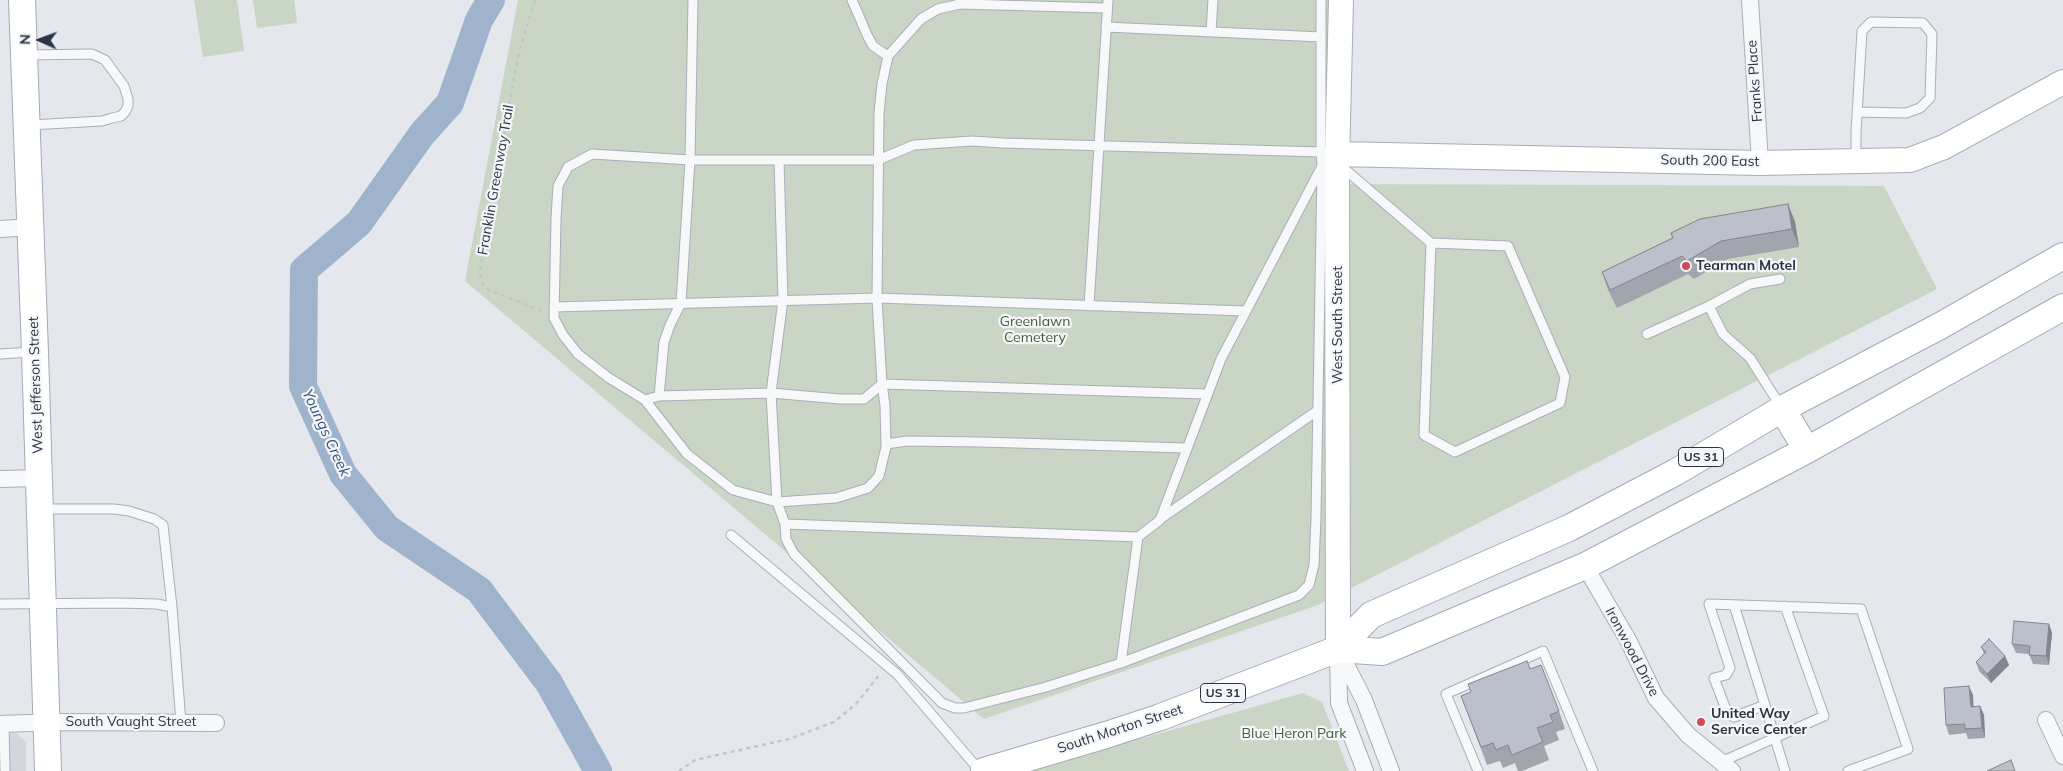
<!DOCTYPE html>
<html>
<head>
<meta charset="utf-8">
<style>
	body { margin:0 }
	#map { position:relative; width:2063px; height:771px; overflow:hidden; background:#e4e7ec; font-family:Mulish,sans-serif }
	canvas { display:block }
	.north { position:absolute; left:15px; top:15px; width:50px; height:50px; -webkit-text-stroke:4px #f4f6f9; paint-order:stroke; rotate:272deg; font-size:14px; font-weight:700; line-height:20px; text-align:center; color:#2b3445 }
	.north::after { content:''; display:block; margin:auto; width:18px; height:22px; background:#2b3445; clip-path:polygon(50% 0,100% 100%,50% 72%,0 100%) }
</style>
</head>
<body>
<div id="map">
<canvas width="2063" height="771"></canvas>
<div class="north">N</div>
</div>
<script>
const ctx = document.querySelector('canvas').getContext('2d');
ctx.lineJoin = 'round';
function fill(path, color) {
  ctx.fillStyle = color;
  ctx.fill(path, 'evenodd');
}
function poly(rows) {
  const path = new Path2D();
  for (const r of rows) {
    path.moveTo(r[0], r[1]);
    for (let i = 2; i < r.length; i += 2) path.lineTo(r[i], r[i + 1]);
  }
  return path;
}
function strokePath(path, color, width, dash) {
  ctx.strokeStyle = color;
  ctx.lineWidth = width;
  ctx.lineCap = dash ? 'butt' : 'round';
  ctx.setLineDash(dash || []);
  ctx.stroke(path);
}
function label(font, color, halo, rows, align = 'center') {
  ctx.font = font + ' Mulish,sans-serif';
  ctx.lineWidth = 4.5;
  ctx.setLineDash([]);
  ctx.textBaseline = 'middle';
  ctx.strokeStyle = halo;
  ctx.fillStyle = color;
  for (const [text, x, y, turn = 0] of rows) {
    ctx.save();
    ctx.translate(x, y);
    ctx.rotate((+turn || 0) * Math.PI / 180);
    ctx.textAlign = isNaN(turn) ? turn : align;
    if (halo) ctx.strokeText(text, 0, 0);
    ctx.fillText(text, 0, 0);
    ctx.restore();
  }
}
const built = poly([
	[16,733,26,742,26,771,0,771,0,734]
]);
const green = poly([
	[194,0,237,0,244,51,203,57],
	[253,0,294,0,297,23,257,28],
	[518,0,1330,0,1330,184,1884,186,1937,289,1318,605,984,719,465,281],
	[1303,693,1322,702,1349,771,1026,771]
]);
const river = poly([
	[491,0,479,20,450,103,422,134,359,223,304,270,303,386,343,474,387,528,479,590,549,683,598,771]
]);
const path = poly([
	[535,0,519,52,485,233,480,273,482,283,489,290,542,311],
	[679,771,695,760,789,739,834,722,856,704,880,674]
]);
const lane = poly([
	[852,0,868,37,873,46,888,56],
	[1321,0,1321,152,1322,166,1221,359,1160,520,1138,537,1121,663,1046,687,964,708,955,708,942,703,794,554,786,539,785,524,777,502,733,490,687,454,645,400,609,378,578,354,563,335,554,318,556,219,558,186,568,167,592,154,690,160,878,160,914,145,972,141,1003,143,1321,152,1337,154],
	[960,4,1107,8],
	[1106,27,1321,37],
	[1211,32,1213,0],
	[26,55,92,54,105,60,124,86,128,99,128,106,125,112,121,116,112,118,102,121,30,125],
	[779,160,783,300,771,393,777,502,836,498,868,488,879,476,886,447,885,405,882,384,877,298,879,113,882,84,888,56,921,19,938,9,960,4,960,0],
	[1856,161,1856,132,1862,31,1871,22,1923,23,1932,34,1930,98,1920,108,1906,113,1857,112],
	[1341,166,1431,243,1424,435,1455,452,1560,403,1565,377,1508,246,1431,243],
	[1089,306,1108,0],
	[1709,306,1750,284,1780,279],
	[554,307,877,298,1245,311],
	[1647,334,1709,306,1723,334,1750,358,1781,407],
	[0,354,32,352],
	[659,396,664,342,670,325,681,303,690,160,693,0],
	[645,400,659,396,771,393,840,399,864,399,882,384,1206,394],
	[886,444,907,441,981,442,1186,448],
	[42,509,114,509,129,511,154,519,163,525,172,607],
	[1160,519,1317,411],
	[785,524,1138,537],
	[731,535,897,674,980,771],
	[0,604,118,603,157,604,172,607,181,723],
	[1734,605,1765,705],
	[1121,663,1299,595,1309,585,1314,565,1316,517,1322,169],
	[4,724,5,771],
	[1721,762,1824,716,1785,606],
	[1478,771,1446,694,1543,651,1593,771],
	[1785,771,1765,705,1734,717,1727,712,1714,678,1726,675,1730,668,1709,604,1861,609,1908,749,1848,771]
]);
const street = poly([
	[1750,0,1760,163],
	[0,229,31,227],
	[0,479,39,478],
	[1585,566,1628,640,1656,698,1688,735,1732,771],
	[1338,649,1364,700,1391,771],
	[1338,654,1339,703,1365,771],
	[2046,720,2063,756],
	[0,724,62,722,216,723]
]);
const secondary = poly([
	[1337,154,1760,163,1910,160,1944,147,2063,82],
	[1338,649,1337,163,1341,0]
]);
const primary = poly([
	[22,0,35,352,48,771],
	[1782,409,1807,450],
	[1338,649,1371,615,1569,528,1676,472,1782,409,1940,326,2063,256],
	[984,771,1106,735,1158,718,1338,649,1382,652,1585,566,1807,450,2063,307]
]);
const wall = poly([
	[1788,204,1795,222,1799,247,1728,259,1694,279,1688,274,1617,308,1608,290,1602,272,1672,238,1671,233],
	[2049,624,2052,633,2049,665,2033,664,2029,654,2016,653,2012,644],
	[1981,647,2005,656,2009,665,1991,683,1979,671,1976,662,1984,654],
	[1530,669,1559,711,1565,729,1556,732,1559,740,1544,746,1549,760,1522,771,1518,771,1515,763,1503,768,1500,761,1487,765,1461,696],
	[1973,695,1973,707,1980,706,1984,715,1985,738,1968,739,1966,733,1949,735,1946,725]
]);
const shadedWall = poly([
	[1788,204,1795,222,1799,247,1792,229],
	[2049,624,2052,633,2049,665,2046,656],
	[2005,656,2009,665,1991,683,1987,674],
	[1969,686,1973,695,1974,716,1971,707],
	[1980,706,1984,715,1985,738,1982,728]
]);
const building = poly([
	[1788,204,1792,229,1721,241,1687,261,1682,256,1610,290,1602,272,1673,238,1671,233,1700,219,1788,204],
	[2014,621,2049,624,2046,656,2029,655,2030,646,2012,644,2014,621],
	[1989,639,2005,656,1987,674,1976,662,1986,652,1981,647,1989,639],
	[1527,661,1530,669,1541,665,1559,711,1550,715,1553,722,1537,728,1543,742,1512,755,1508,745,1496,750,1493,743,1481,747,1461,696,1471,692,1468,684,1527,661],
	[1969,686,1971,707,1980,706,1982,728,1965,729,1965,724,1946,725,1944,688,1969,686],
	[2011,760,2015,771,1987,771,2011,760]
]);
const markers = [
	[1686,266,5,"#d1495b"],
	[1701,722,5,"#d1495b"]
];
const shields = [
	[1701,457,45],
	[1223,693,45]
];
const shieldNames = [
	["US 31",1701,457],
	["US 31",1223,693]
];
const streetNames = [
	["Franks Place",1755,81,-94],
	["South 200 East",1710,161,1],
	["Franklin Greenway Trail",496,180,-80],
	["West South Street",1338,325,-90],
	["West Jefferson Street",36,385,-92],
	["Ironwood Drive",1632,652,62],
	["South Vaught Street",131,722],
	["South Morton Street",1120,729,-18]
];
const poiNames = [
	["Tearman Motel",1696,266],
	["United Way",1711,714],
	["Service Center",1711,730]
];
const parkNames = [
	["Greenlawn",1035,322],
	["Cemetery",1035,338],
	["Blue Heron Park",1294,734]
];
const waterNames = [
	["Youngs Creek",326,433,65]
];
fill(built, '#d2d6de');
fill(green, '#c9d6c5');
strokePath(river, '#9fb4cc', 28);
strokePath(lane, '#a9aeb7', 11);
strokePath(street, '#a9aeb7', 18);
strokePath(secondary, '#a9aeb7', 26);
strokePath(primary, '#a3abb8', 28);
strokePath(path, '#c2c5cb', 2.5, [4, 4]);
strokePath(lane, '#f7f8fa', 9);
strokePath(street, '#f7f8fa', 16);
strokePath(secondary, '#fff', 24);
strokePath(primary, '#fff', 26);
fill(wall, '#a1a5ae');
fill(shadedWall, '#83868d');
fill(building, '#bbc0ca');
strokePath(building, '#83868d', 1);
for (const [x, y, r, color] of markers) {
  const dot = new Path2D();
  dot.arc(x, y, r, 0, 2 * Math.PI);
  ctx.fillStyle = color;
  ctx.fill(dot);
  strokePath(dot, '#f4f6f9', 2);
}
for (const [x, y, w] of shields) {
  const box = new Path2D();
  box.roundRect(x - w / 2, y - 9.5, w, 19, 4);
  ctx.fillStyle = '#f4f6f9';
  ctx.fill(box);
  strokePath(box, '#2b3445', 1);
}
label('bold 12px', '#2b3445', null, shieldNames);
label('14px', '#2b3445', '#f4f6f9', streetNames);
label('bold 14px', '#2b3445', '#f4f6f9', poiNames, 'left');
label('14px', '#3f6138', '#f4f6f9', parkNames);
label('italic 15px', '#34527a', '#f4f6f9', waterNames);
</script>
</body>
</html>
